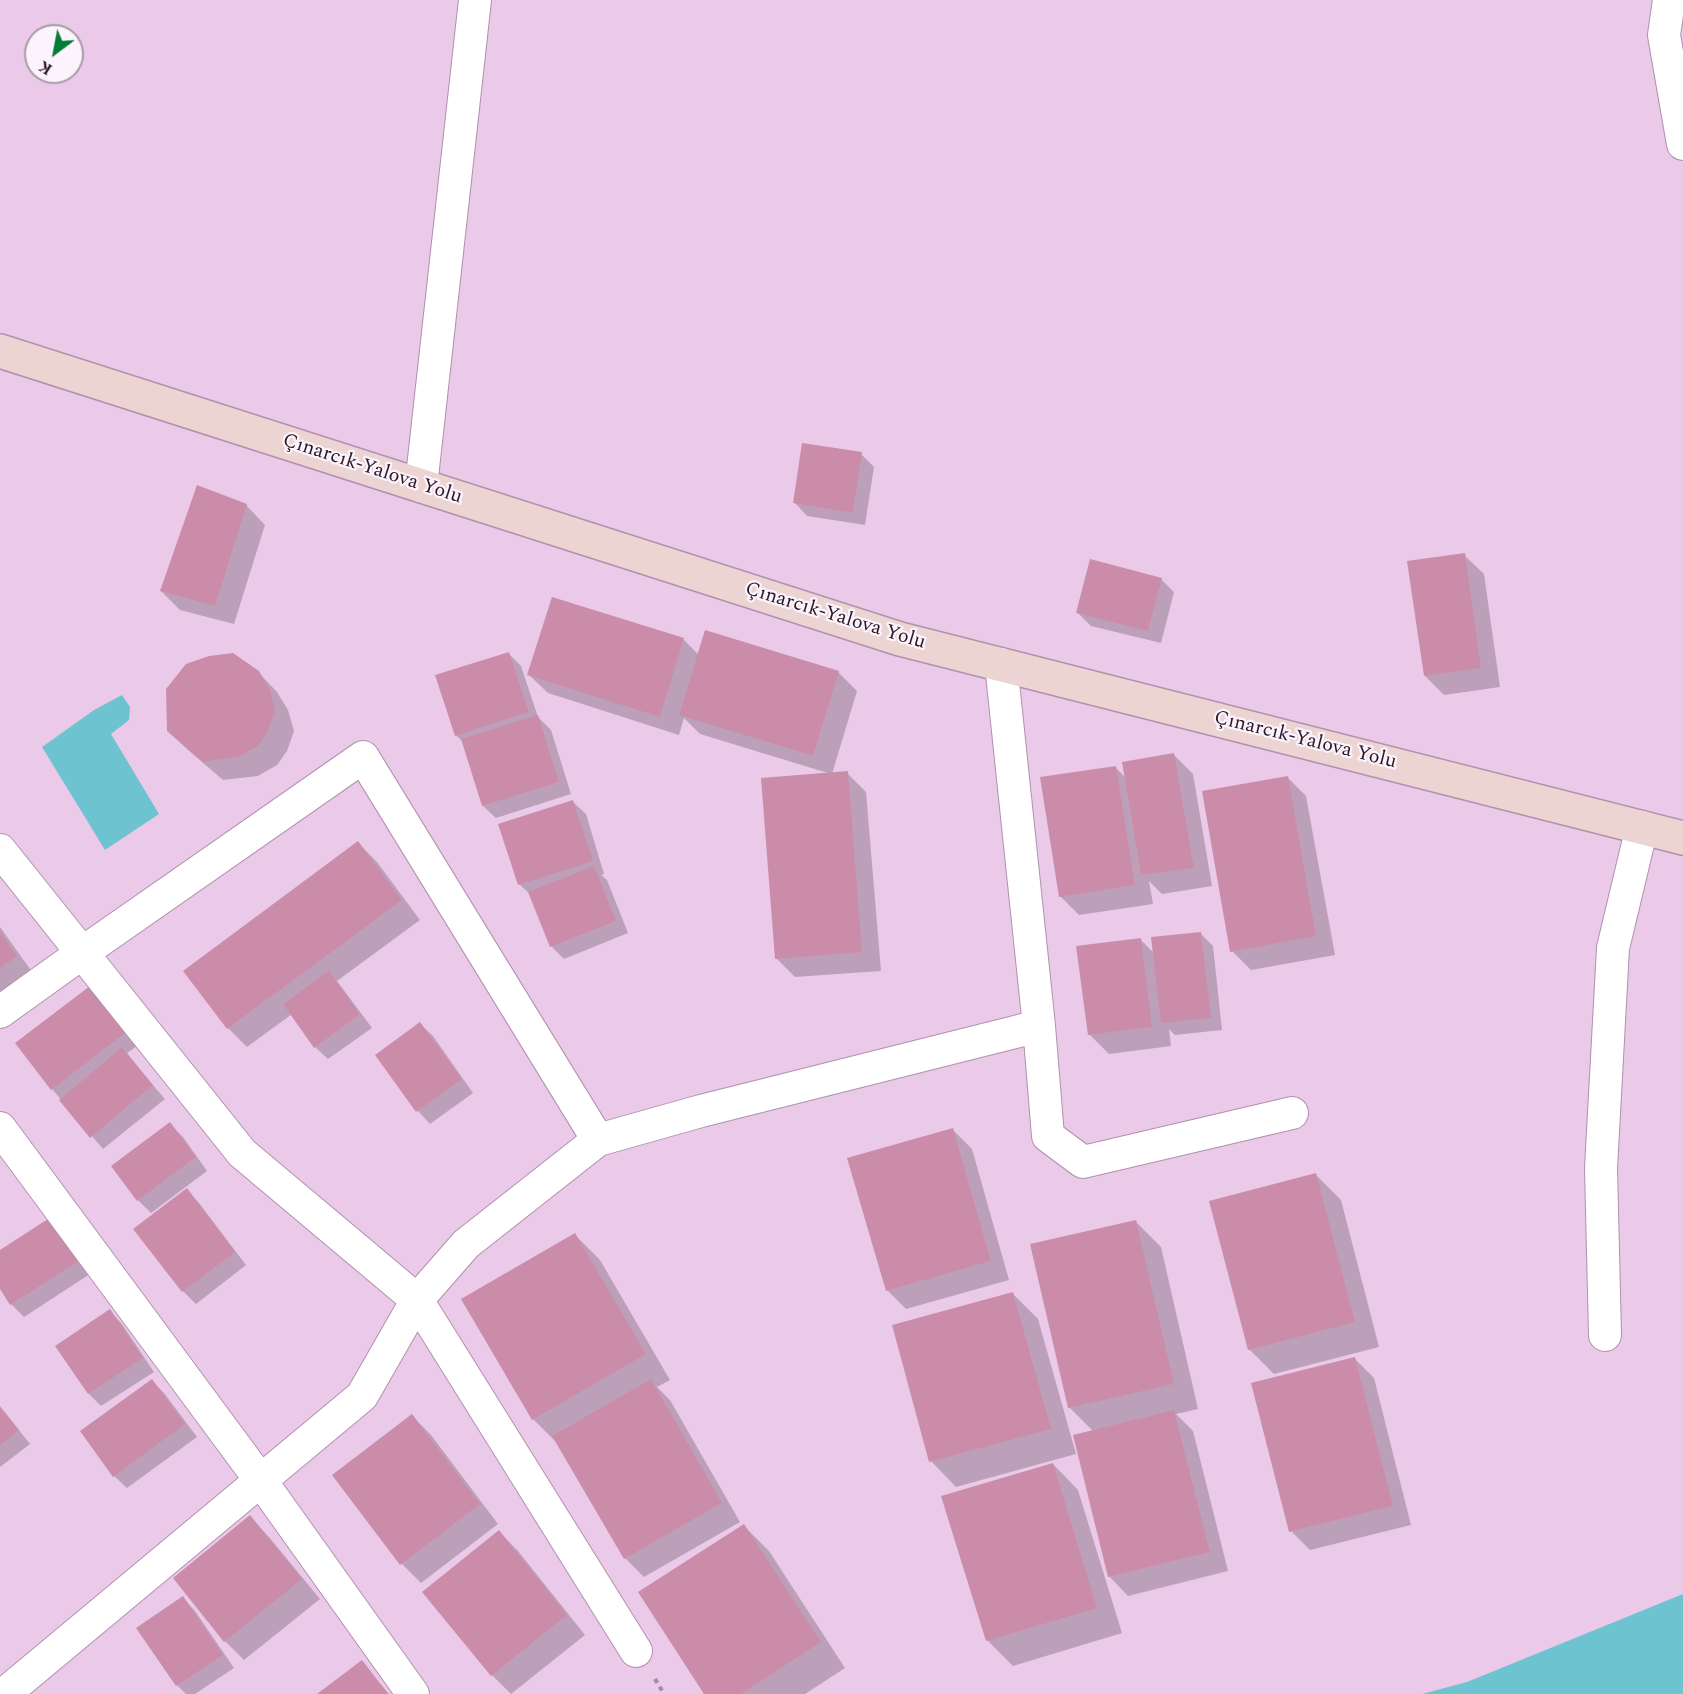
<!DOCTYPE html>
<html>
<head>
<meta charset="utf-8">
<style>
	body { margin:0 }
	#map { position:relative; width:1683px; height:1694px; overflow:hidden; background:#ebc9e8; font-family:Spectral,serif }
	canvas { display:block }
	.north { position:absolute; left:24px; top:24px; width:60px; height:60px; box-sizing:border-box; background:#fdf3fc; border:2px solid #a79ca6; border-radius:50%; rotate:212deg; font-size:16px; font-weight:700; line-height:24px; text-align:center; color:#261a25 }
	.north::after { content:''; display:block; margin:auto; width:21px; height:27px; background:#007d36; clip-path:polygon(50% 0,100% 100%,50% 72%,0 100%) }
</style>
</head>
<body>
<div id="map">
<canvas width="1683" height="1694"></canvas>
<div class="north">K</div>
</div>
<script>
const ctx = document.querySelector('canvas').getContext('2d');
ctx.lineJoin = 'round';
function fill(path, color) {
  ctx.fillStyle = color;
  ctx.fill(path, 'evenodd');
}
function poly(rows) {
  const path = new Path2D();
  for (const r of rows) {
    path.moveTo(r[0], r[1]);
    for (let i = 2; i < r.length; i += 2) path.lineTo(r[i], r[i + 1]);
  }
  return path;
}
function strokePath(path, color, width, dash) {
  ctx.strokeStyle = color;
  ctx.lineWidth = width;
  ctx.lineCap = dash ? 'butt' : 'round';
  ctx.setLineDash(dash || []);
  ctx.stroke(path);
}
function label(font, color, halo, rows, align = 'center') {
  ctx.font = font + ' Spectral,serif';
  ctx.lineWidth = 4.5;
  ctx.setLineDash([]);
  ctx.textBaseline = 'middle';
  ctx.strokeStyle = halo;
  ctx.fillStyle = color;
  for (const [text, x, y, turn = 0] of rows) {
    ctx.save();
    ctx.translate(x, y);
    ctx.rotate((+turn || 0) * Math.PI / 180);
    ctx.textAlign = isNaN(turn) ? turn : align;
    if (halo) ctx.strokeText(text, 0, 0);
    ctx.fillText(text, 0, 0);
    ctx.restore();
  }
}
const water = poly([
	[122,695,130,707,129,720,111,734,159,814,105,850,42,747,94,710],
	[1683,1594,1683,1694,1422,1694,1467,1682]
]);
const shadow = poly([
	[861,454,874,467,865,525,807,516,795,503],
	[246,505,265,525,234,624,180,610,161,591],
	[1464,555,1484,574,1500,687,1444,695,1425,676],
	[1161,579,1174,592,1161,643,1091,626,1078,613],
	[553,599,684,640,699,655,838,672,857,691,832,774,847,773,866,792,881,971,795,977,776,958,831,774,700,734,684,718,679,735,548,693,528,674],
	[509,654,521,666,538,717,551,730,571,794,496,818,483,806,463,742,456,735],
	[258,672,277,692,288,710,294,731,287,751,277,765,258,776,223,780,188,750,168,731],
	[1174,755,1193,774,1212,886,1162,894,1149,881,1153,904,1079,915,1060,896,1115,767,1126,778],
	[1287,777,1306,796,1335,955,1251,970,1232,951],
	[573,802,586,814,604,874,601,875,607,880,628,933,564,959,551,946,532,896,519,884],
	[358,843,377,862,420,920,337,981,372,1028,328,1059,315,1047,292,1014,247,1047,228,1028,185,971],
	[0,927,35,976,0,1000],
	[1200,933,1213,946,1222,1030,1175,1035,1169,1029,1171,1046,1109,1054,1089,1034,1140,939,1154,953],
	[102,1001,137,1046,126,1054,165,1099,103,1149,52,1089],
	[420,1024,433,1036,473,1093,430,1124,418,1111,377,1055],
	[170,1124,183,1137,207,1171,151,1213,138,1200,114,1166],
	[953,1130,972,1149,1009,1280,906,1309,887,1290],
	[1316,1175,1341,1200,1379,1347,1274,1374,1249,1349],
	[186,1190,199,1203,246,1265,196,1304,183,1291,135,1229],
	[50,1219,90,1274,24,1317,11,1304,0,1287,0,1251],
	[1136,1222,1161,1247,1198,1409,1176,1414,1193,1431,1228,1571,1128,1596,1109,1576,1093,1431,1069,1407],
	[575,1235,600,1260,670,1380,657,1387,670,1400,740,1522,644,1577,625,1558,559,1445,533,1419],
	[1013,1294,1038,1319,1076,1454,956,1487,931,1461],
	[110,1311,122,1324,154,1372,101,1406,89,1394],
	[1355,1359,1374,1378,1411,1525,1310,1550,1291,1531],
	[152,1381,164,1393,197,1437,127,1488,114,1476],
	[0,1406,30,1444,0,1467],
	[412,1416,431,1435,498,1524,421,1583,402,1564],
	[1053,1464,1078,1490,1122,1633,1013,1666,987,1640],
	[250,1518,269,1537,320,1599,244,1660,225,1641],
	[744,1526,769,1551,845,1668,805,1694,706,1694],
	[499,1532,518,1551,585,1635,511,1694,492,1675],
	[183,1598,195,1611,234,1668,195,1694,186,1694,177,1685],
	[362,1662,389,1694,320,1694]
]);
const building = poly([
	[802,443,862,452,853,513,793,503],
	[197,485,247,504,215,606,160,591],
	[1465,553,1481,668,1424,676,1407,561],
	[1090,559,1162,578,1148,631,1076,613],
	[552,597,684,638,660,717,527,675],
	[705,630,839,671,813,756,679,715],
	[509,652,529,712,455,736,435,675],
	[233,653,259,671,270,690,275,711,268,731,258,746,238,757,203,762,167,731,166,689,186,664,209,656],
	[538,715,559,782,482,806,461,739],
	[1174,753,1194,868,1141,875,1122,762],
	[1116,766,1135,885,1059,897,1040,777],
	[848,771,862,952,775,959,761,778],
	[1288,776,1316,936,1230,952,1202,791],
	[573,800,593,861,518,885,498,824],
	[358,841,402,900,227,1029,183,971],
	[594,866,616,921,550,947,528,892],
	[0,932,17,956,0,968],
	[1201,932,1211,1018,1161,1023,1151,937],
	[1141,938,1152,1027,1088,1035,1076,946],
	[329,971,360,1014,314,1048,283,1004],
	[90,986,125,1033,51,1090,15,1043],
	[420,1022,462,1079,416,1112,375,1055],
	[122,1047,153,1085,90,1138,59,1100],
	[170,1122,196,1157,137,1201,111,1166],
	[953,1128,991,1261,886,1291,847,1158],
	[1316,1173,1355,1322,1248,1350,1209,1201],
	[187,1188,235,1252,182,1292,133,1229],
	[51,1217,79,1261,10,1305,0,1289,0,1250],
	[1136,1220,1174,1384,1068,1408,1030,1244],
	[575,1233,646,1354,532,1420,461,1299],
	[1013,1292,1051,1429,929,1462,892,1325],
	[110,1309,143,1358,88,1394,55,1346],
	[1355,1357,1393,1506,1289,1532,1251,1383],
	[152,1379,185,1424,113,1477,80,1431],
	[651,1379,722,1503,624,1559,552,1436],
	[0,1407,19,1430,0,1445],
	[1174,1410,1210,1552,1108,1577,1073,1435],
	[412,1414,480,1504,400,1565,332,1475],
	[1053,1463,1097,1608,986,1641,941,1496],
	[250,1515,302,1579,224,1642,173,1578],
	[744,1524,821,1642,741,1694,704,1694,638,1592],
	[499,1530,567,1615,491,1676,422,1592],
	[183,1596,223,1655,176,1686,136,1628],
	[362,1660,388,1694,317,1694]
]);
const path = poly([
	[655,1679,664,1694]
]);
const street = poly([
	[1669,0,1664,35,1683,144],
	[421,486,475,0],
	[1001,664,1039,1026,1048,1136,1083,1162,1292,1113],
	[0,850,242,1153,417,1300,636,1651],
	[0,1012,82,953,363,757,598,1140],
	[0,1128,261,1481,413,1694],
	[1605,1335,1601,1168,1613,948,1642,827],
	[0,1693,8,1691,362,1396,417,1300,466,1244,598,1140,701,1111,1039,1026]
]);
const secondary = poly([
	[0,351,900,639,1683,838]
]);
const streetNames = [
	["Çınarcık-Yalova Yolu",372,470,18],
	["Çınarcık-Yalova Yolu",835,617,17],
	["Çınarcık-Yalova Yolu",1305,741,14]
];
fill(water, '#6ec3d1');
fill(shadow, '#0003');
fill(building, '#cb8caa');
strokePath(street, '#b191ae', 34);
strokePath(secondary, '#b191ae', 36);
strokePath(path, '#a48aa2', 4, [4.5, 4.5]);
strokePath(street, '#fff', 32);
strokePath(secondary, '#ebd4d1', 33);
label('20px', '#261a25', '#fdf3fc', streetNames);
</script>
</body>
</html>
